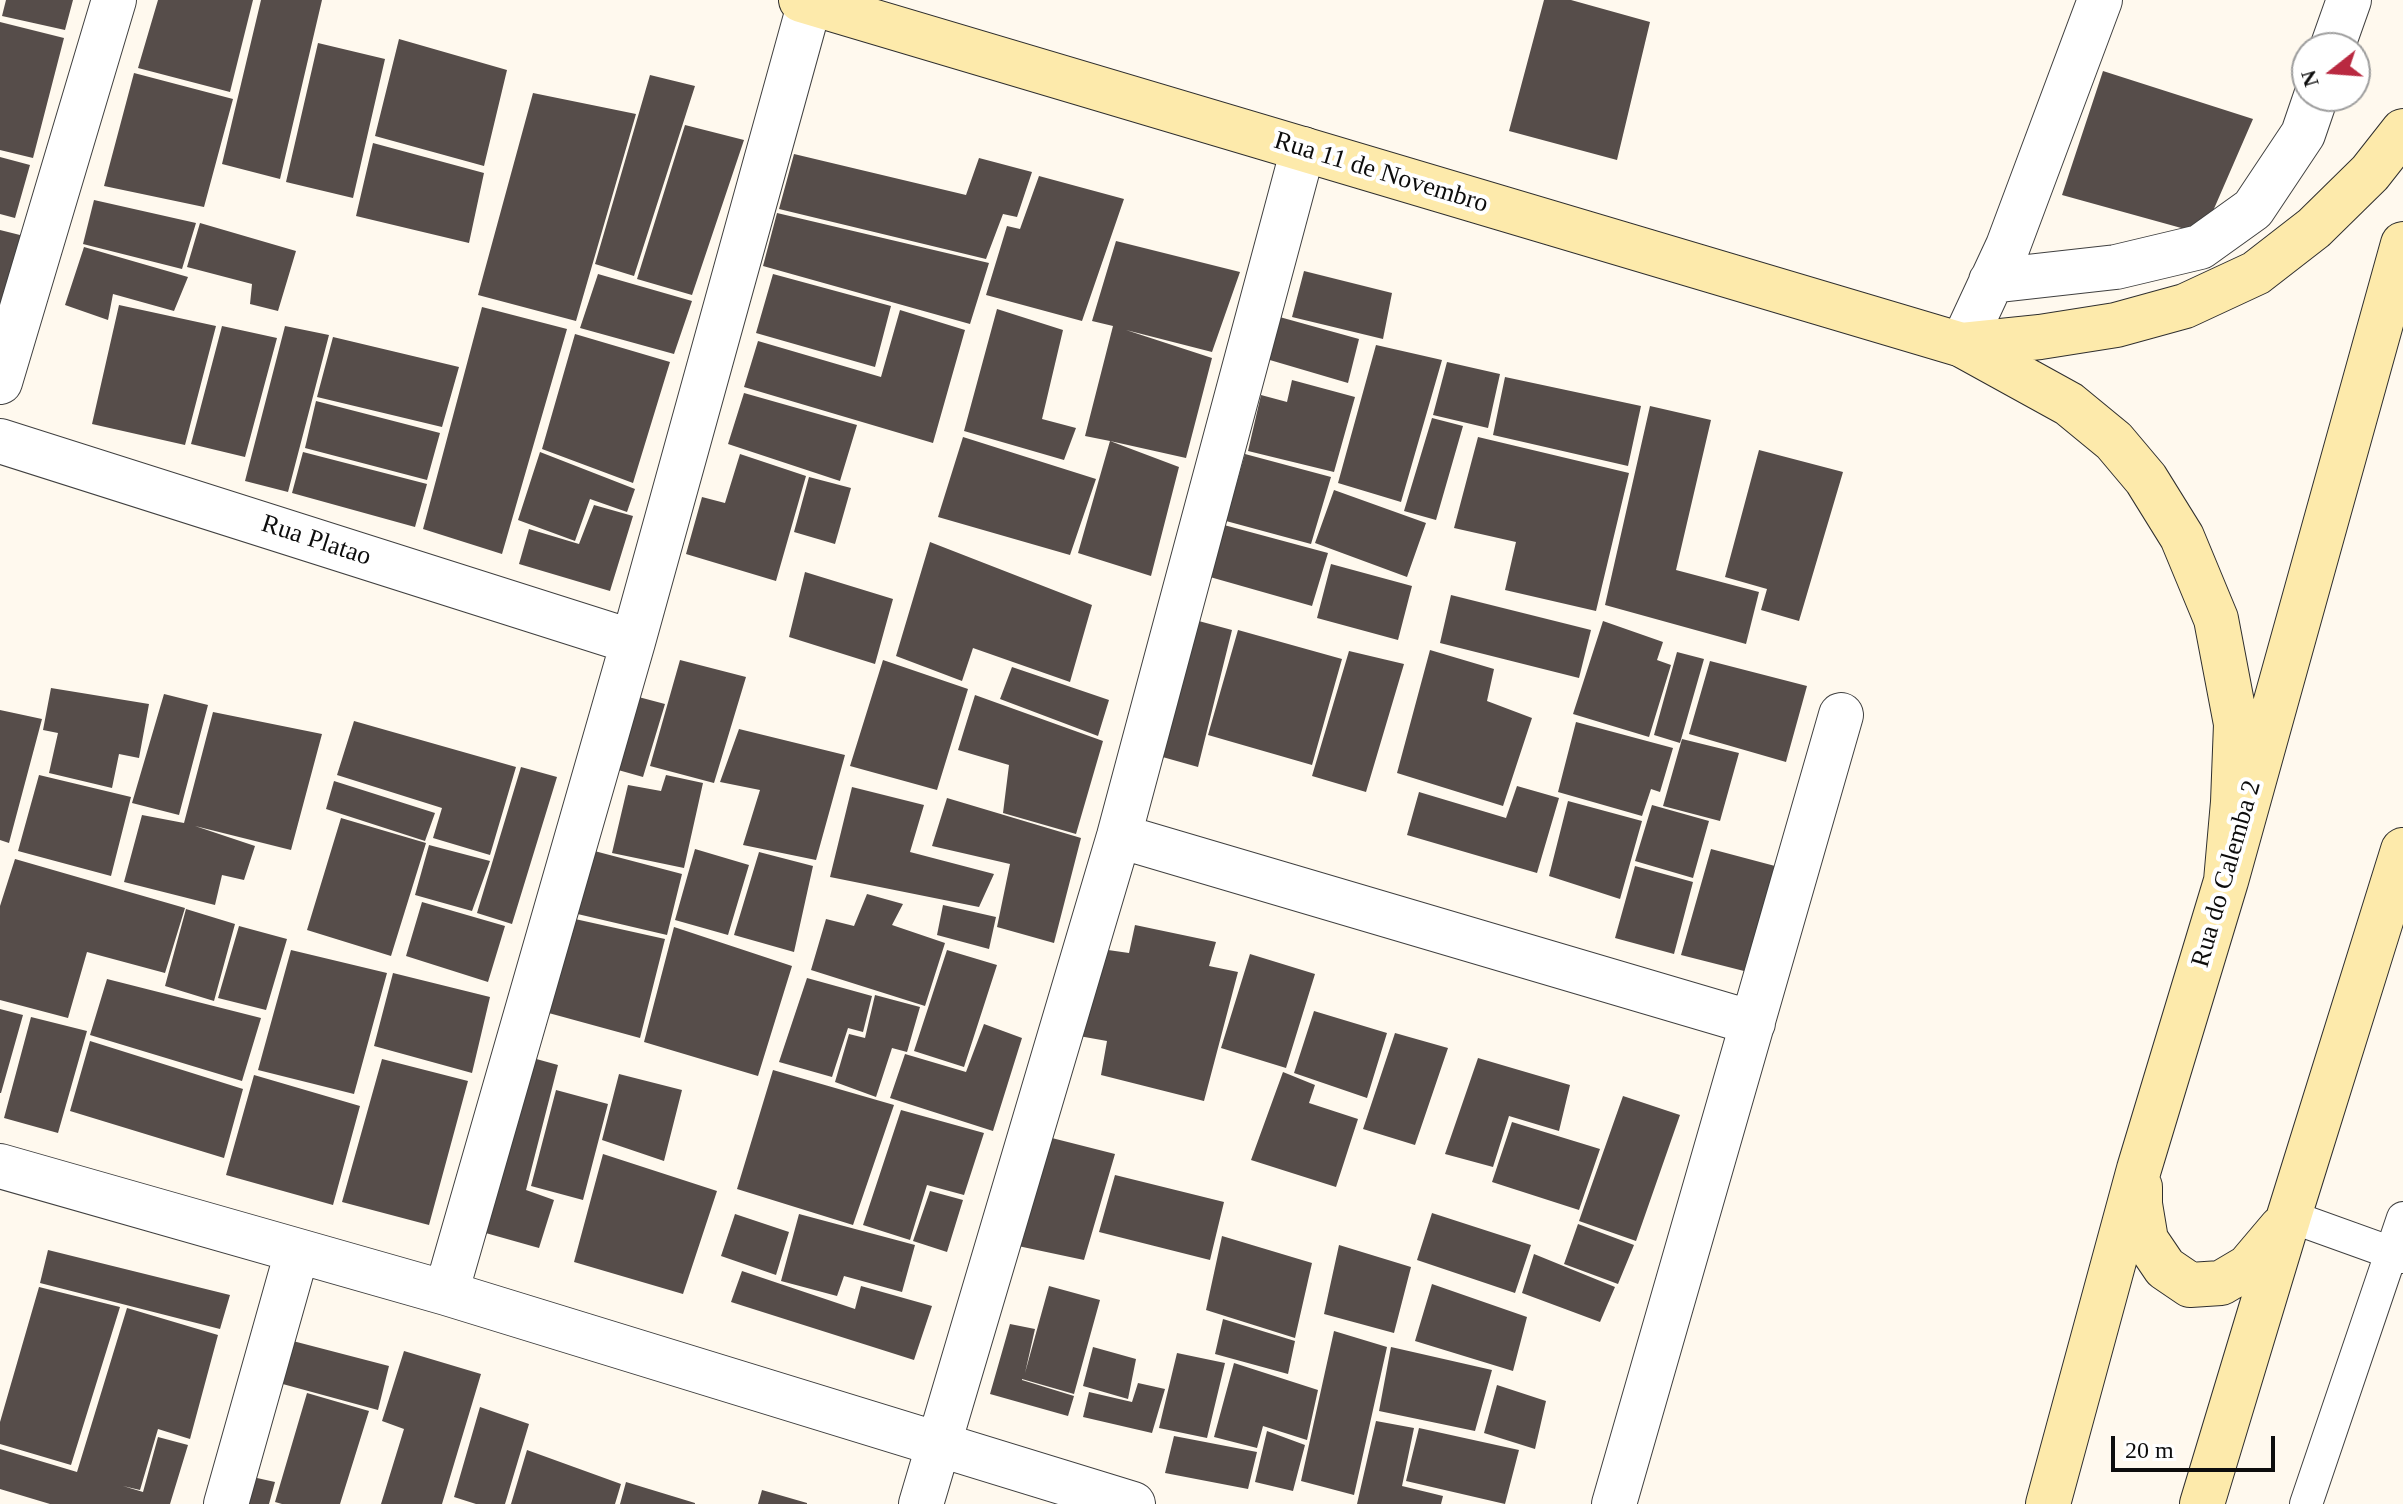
<!DOCTYPE html>
<html>
<head>
<meta charset="utf-8">
<style>
	body { margin:0 }
	#map { position:relative; width:2403px; height:1504px; overflow:hidden; background:#fff9ee; font-family:"Times New Roman",serif }
	canvas { display:block }
	.north { position:absolute; left:2291px; top:32px; width:80px; height:80px; box-sizing:border-box; background:#fff; border:2px solid #9e9e9e; border-radius:50%; rotate:253deg; font-size:22px; font-weight:700; line-height:32px; text-align:center; color:#0d0d0d }
	.north::after { content:''; display:block; margin:auto; width:28px; height:36px; background:#b92940; clip-path:polygon(50% 0,100% 100%,50% 72%,0 100%) }
	.scale { position:absolute; left:2111px; top:1436px; width:164px; height:36px; box-sizing:border-box; border:4px solid #0d0d0d; border-top:0; padding-left:10px; font-size:24px; line-height:28px; white-space:nowrap; color:#0d0d0d; -webkit-text-stroke:6px #fff; paint-order:stroke }
</style>
</head>
<body>
<div id="map">
<canvas width="2403" height="1504"></canvas>
<div class="north">N</div>
<div class="scale">20 m</div>
</div>
<script>
const ctx = document.querySelector('canvas').getContext('2d');
ctx.lineJoin = 'round';
function fill(path, color) {
  ctx.fillStyle = color;
  ctx.fill(path, 'evenodd');
}
function poly(rows) {
  const path = new Path2D();
  for (const r of rows) {
    path.moveTo(r[0], r[1]);
    for (let i = 2; i < r.length; i += 2) path.lineTo(r[i], r[i + 1]);
  }
  return path;
}
function strokePath(path, color, width, dash) {
  ctx.strokeStyle = color;
  ctx.lineWidth = width;
  ctx.lineCap = dash ? 'butt' : 'round';
  ctx.setLineDash(dash || []);
  ctx.stroke(path);
}
function label(font, color, halo, rows, align = 'center') {
  ctx.font = font + ' "Times New Roman",serif';
  ctx.lineWidth = 8;
  ctx.setLineDash([]);
  ctx.textBaseline = 'middle';
  ctx.strokeStyle = halo;
  ctx.fillStyle = color;
  for (const [text, x, y, turn = 0] of rows) {
    ctx.save();
    ctx.translate(x, y);
    ctx.rotate((+turn || 0) * Math.PI / 180);
    ctx.textAlign = isNaN(turn) ? turn : align;
    if (halo) ctx.strokeText(text, 0, 0);
    ctx.fillText(text, 0, 0);
    ctx.restore();
  }
}
const building = poly([
	[6,0,73,0,65,30,2,16],
	[158,0,253,0,230,92,138,68],
	[261,0,322,0,280,179,222,164],
	[1544,0,1571,0,1650,22,1617,160,1509,131],
	[0,22,64,38,33,158,0,150],
	[399,39,507,70,484,166,375,136],
	[318,43,385,59,353,198,286,182],
	[2103,71,2253,119,2203,234,2062,195],
	[134,73,233,99,204,207,104,186],
	[650,75,695,86,634,276,595,264],
	[533,93,636,114,576,321,478,295],
	[685,125,744,140,692,295,637,279],
	[373,143,484,173,469,243,356,216],
	[794,154,966,195,979,158,1032,172,1017,217,1003,214,986,259,779,209],
	[0,157,30,165,15,218,0,214],
	[1039,176,1124,199,1082,321,986,295,1007,226,1020,229],
	[94,200,196,223,182,269,83,244],
	[777,213,989,263,970,324,763,266],
	[200,223,296,251,278,311,250,304,252,284,187,267],
	[0,230,24,236,0,313],
	[1116,241,1240,272,1212,352,1126,330,1212,358,1186,458,1110,441,1179,467,1151,576,1078,553,1110,441,1085,436,1113,326,1092,321],
	[84,247,188,277,174,311,113,294,108,320,65,305],
	[1304,271,1392,293,1383,339,1292,317],
	[598,274,692,301,674,354,580,328],
	[773,274,891,306,875,367,756,333],
	[119,305,216,326,185,445,92,424],
	[482,307,567,329,502,554,423,529],
	[997,309,1063,330,1042,419,1076,428,1064,460,964,431],
	[900,310,965,330,933,443,744,387,758,341,881,377],
	[1276,316,1359,339,1348,383,1263,358],
	[222,326,277,338,245,457,191,444],
	[285,326,329,335,288,492,245,481],
	[575,334,670,362,633,483,542,449],
	[333,337,459,367,442,427,317,397],
	[1376,345,1442,360,1401,502,1338,483],
	[1447,362,1500,374,1488,428,1433,415],
	[1505,377,1641,406,1628,466,1493,435],
	[1292,380,1355,397,1334,472,1248,451,1261,395,1287,402],
	[744,393,857,425,840,481,728,444],
	[316,401,440,433,427,480,305,448],
	[1650,406,1711,420,1676,570,1759,592,1746,644,1605,605],
	[1432,418,1463,426,1436,520,1404,511],
	[963,437,1096,479,1070,555,938,517],
	[1478,437,1629,473,1596,611,1505,590,1516,542,1454,528],
	[1759,450,1843,472,1799,621,1761,610,1767,589,1725,577],
	[303,452,427,484,415,527,292,493],
	[540,452,635,489,627,512,590,499,575,541,518,520],
	[740,454,806,476,776,581,686,554,702,497,725,503],
	[1245,454,1331,477,1311,544,1226,521],
	[809,477,851,488,835,544,794,532],
	[1334,490,1426,523,1407,577,1315,543],
	[594,505,633,516,610,591,519,564,529,529,579,544],
	[1224,525,1328,553,1312,606,1210,577],
	[930,542,1092,605,1070,682,973,648,962,681,896,656],
	[1331,564,1412,586,1398,640,1317,618],
	[805,572,893,599,875,664,789,637],
	[1451,595,1591,630,1579,678,1440,643],
	[1195,620,1232,630,1198,767,1159,756],
	[1603,621,1663,642,1657,660,1671,665,1649,737,1573,714],
	[1238,630,1342,659,1312,765,1208,735],
	[1430,650,1494,669,1487,701,1532,718,1503,806,1397,773],
	[1349,651,1404,664,1366,792,1312,776],
	[1677,652,1704,659,1680,743,1654,735],
	[680,660,746,677,714,783,650,766],
	[883,660,968,689,937,790,850,766],
	[1710,661,1807,686,1786,762,1689,734],
	[1012,667,1109,700,1098,736,1000,699],
	[51,688,149,704,139,758,119,754,112,788,49,773,58,733,43,730],
	[164,694,208,705,179,815,132,803],
	[631,695,665,704,643,777,611,768],
	[975,695,1103,741,1076,834,1003,813,1009,765,958,750],
	[0,710,42,719,9,843,0,840],
	[213,712,322,734,291,850,195,826,255,846,244,880,222,875,215,905,124,882,142,815,184,823],
	[354,721,516,767,490,855,433,838,442,808,337,775],
	[1576,722,1673,748,1660,792,1651,789,1642,816,1558,792],
	[739,729,845,755,816,860,743,845,760,790,720,782],
	[1682,739,1739,753,1720,821,1663,806],
	[521,767,557,777,512,924,477,913],
	[39,775,131,797,111,876,18,851],
	[666,775,703,783,684,868,612,853,628,785,661,791],
	[334,781,435,813,425,841,326,809],
	[1517,786,1559,798,1537,873,1407,835,1419,792,1506,818],
	[852,787,924,805,910,852,994,874,979,907,830,877],
	[947,798,1081,838,1054,943,997,927,1010,864,932,846],
	[1568,801,1642,821,1620,899,1549,876],
	[1652,805,1709,821,1693,878,1635,861],
	[341,818,426,843,391,956,307,930],
	[429,845,490,861,472,911,415,895],
	[583,848,682,874,667,935,569,912],
	[695,849,749,865,728,935,675,920],
	[1711,849,1775,866,1744,971,1681,955],
	[759,852,813,866,794,952,734,935],
	[15,859,185,908,165,973,87,952,68,1018,0,1000,0,906],
	[1635,866,1693,882,1674,954,1615,938],
	[867,894,903,904,892,925,945,943,925,1006,811,970,826,919,854,926],
	[422,902,505,926,488,982,406,956],
	[943,905,996,917,989,949,937,935],
	[186,909,235,924,214,1001,165,986],
	[566,917,665,939,640,1038,545,1012],
	[1135,925,1216,942,1209,966,1238,972,1204,1101,1101,1075,1107,1041,1079,1036,1101,949,1129,953],
	[239,926,287,939,266,1010,218,998],
	[674,927,792,966,758,1076,644,1042],
	[291,950,387,973,354,1094,258,1070],
	[947,950,997,965,964,1067,914,1051],
	[1250,954,1315,974,1286,1068,1221,1048],
	[393,973,490,997,472,1073,374,1046],
	[807,978,872,996,863,1032,848,1028,832,1077,779,1062],
	[107,979,261,1018,242,1081,90,1035],
	[875,995,920,1007,907,1052,892,1048,876,1097,835,1082,849,1034,865,1038],
	[0,1009,23,1015,1,1093,0,1093],
	[1314,1011,1387,1033,1367,1098,1294,1073],
	[31,1017,87,1031,58,1133,4,1118],
	[984,1024,1022,1038,993,1131,890,1098,905,1054,966,1072],
	[1395,1033,1448,1048,1415,1145,1363,1129],
	[90,1041,243,1089,224,1158,70,1111],
	[522,1055,558,1065,526,1190,554,1200,539,1248,475,1230],
	[1478,1058,1570,1085,1559,1131,1509,1116,1493,1167,1445,1154],
	[382,1059,468,1081,429,1225,342,1202],
	[773,1070,894,1105,853,1225,737,1189],
	[1283,1072,1315,1085,1309,1103,1358,1119,1336,1187,1251,1160],
	[619,1074,682,1090,664,1161,602,1140],
	[254,1075,360,1106,333,1205,226,1175],
	[556,1090,608,1104,583,1200,531,1186],
	[1623,1096,1680,1115,1636,1241,1579,1221],
	[901,1110,984,1133,964,1195,927,1185,910,1240,863,1225],
	[1512,1122,1600,1149,1579,1210,1492,1182],
	[1044,1136,1115,1154,1084,1260,1018,1246],
	[603,1154,717,1191,683,1294,574,1262],
	[1115,1175,1224,1202,1210,1260,1099,1232],
	[930,1191,963,1200,947,1252,913,1241],
	[1432,1213,1531,1245,1515,1293,1417,1260],
	[735,1214,789,1232,776,1275,721,1256],
	[799,1214,915,1245,902,1292,844,1276,837,1296,781,1281],
	[1578,1224,1634,1245,1618,1284,1564,1264],
	[1222,1236,1312,1263,1295,1338,1206,1310],
	[1339,1245,1411,1267,1394,1333,1324,1314],
	[48,1250,230,1295,220,1329,40,1283],
	[1534,1254,1615,1287,1600,1322,1522,1293],
	[742,1271,855,1309,861,1286,932,1306,914,1360,731,1302],
	[1432,1284,1527,1317,1513,1371,1415,1341],
	[1049,1286,1100,1300,1074,1394,1022,1379,1022,1380,1074,1396,1068,1416,990,1394,1010,1324,1035,1329,1025,1373],
	[39,1287,120,1307,71,1465,0,1444,0,1422],
	[127,1308,218,1335,190,1439,158,1429,140,1490,123,1486,143,1492,158,1437,188,1445,170,1504,50,1504,0,1489,0,1449,77,1472],
	[1223,1319,1295,1341,1288,1374,1215,1354],
	[1334,1331,1387,1347,1354,1495,1301,1481],
	[289,1340,389,1366,378,1410,279,1383],
	[1093,1347,1136,1359,1128,1399,1083,1386],
	[1391,1347,1492,1370,1475,1431,1379,1411],
	[404,1351,481,1374,442,1504,381,1504,404,1429,382,1421],
	[1177,1353,1225,1363,1207,1438,1159,1428],
	[1234,1363,1318,1390,1307,1440,1263,1426,1257,1448,1214,1437],
	[1138,1383,1165,1389,1152,1433,1083,1417,1089,1392,1132,1402],
	[1497,1385,1546,1401,1535,1449,1484,1433],
	[307,1393,369,1411,340,1504,282,1504,275,1502],
	[480,1407,529,1424,505,1504,476,1504,454,1497],
	[1376,1421,1414,1428,1402,1486,1443,1496,1441,1504,1357,1504],
	[1419,1428,1519,1450,1505,1504,1406,1481],
	[1267,1431,1305,1445,1293,1491,1255,1482],
	[1174,1436,1257,1452,1248,1489,1165,1473],
	[527,1450,621,1484,615,1504,511,1504],
	[239,1474,275,1482,269,1504,232,1504],
	[626,1482,695,1503,695,1504,620,1504],
	[762,1490,807,1503,807,1504,758,1504]
]);
const lane = poly([
	[2289,1216,2403,1257],
	[2306,1504,2403,1218]
]);
const street = poly([
	[2332,48,2349,0],
	[1991,281,2116,267,2200,247,2253,209,2303,134,2316,96],
	[1962,345,2008,246,2100,0],
	[0,382,114,0],
	[0,441,633,642],
	[1119,836,1753,1023],
	[0,1166,446,1293,1133,1504],
	[446,1293,633,642,810,2],
	[226,1504,297,1252],
	[921,1504,1119,836,1303,149],
	[1614,1504,1841,715]
]);
const secondary = poly([
	[801,0,1962,345,2069,404,2114,441,2146,479,2182,537,2216,619,2236,724,2233,802,2226,881],
	[1962,345,2040,337,2116,325,2185,306,2256,273,2314,228,2370,173,2403,131],
	[2140,1187,2140,1204,2146,1240,2165,1268,2190,1285,2221,1283,2248,1267,2281,1228],
	[2048,1504,2139,1169,2226,881,2403,244],
	[2202,1504,2289,1216,2403,850]
]);
const streetNames = [
	["Rua 11 de Novembro",1381,173,17],
	["Rua Platao",316,541,18],
	["Rua do Calemba 2",2227,874,-74]
];
fill(building, '#564d4a');
strokePath(lane, '#404040', 34);
strokePath(street, '#404040', 46);
strokePath(secondary, '#2f2f2f', 46);
strokePath(lane, '#fff', 32);
strokePath(street, '#fff', 44);
strokePath(secondary, '#fdeaab', 44);
label('26px', '#0d0d0d', '#fff', streetNames);
</script>
</body>
</html>
